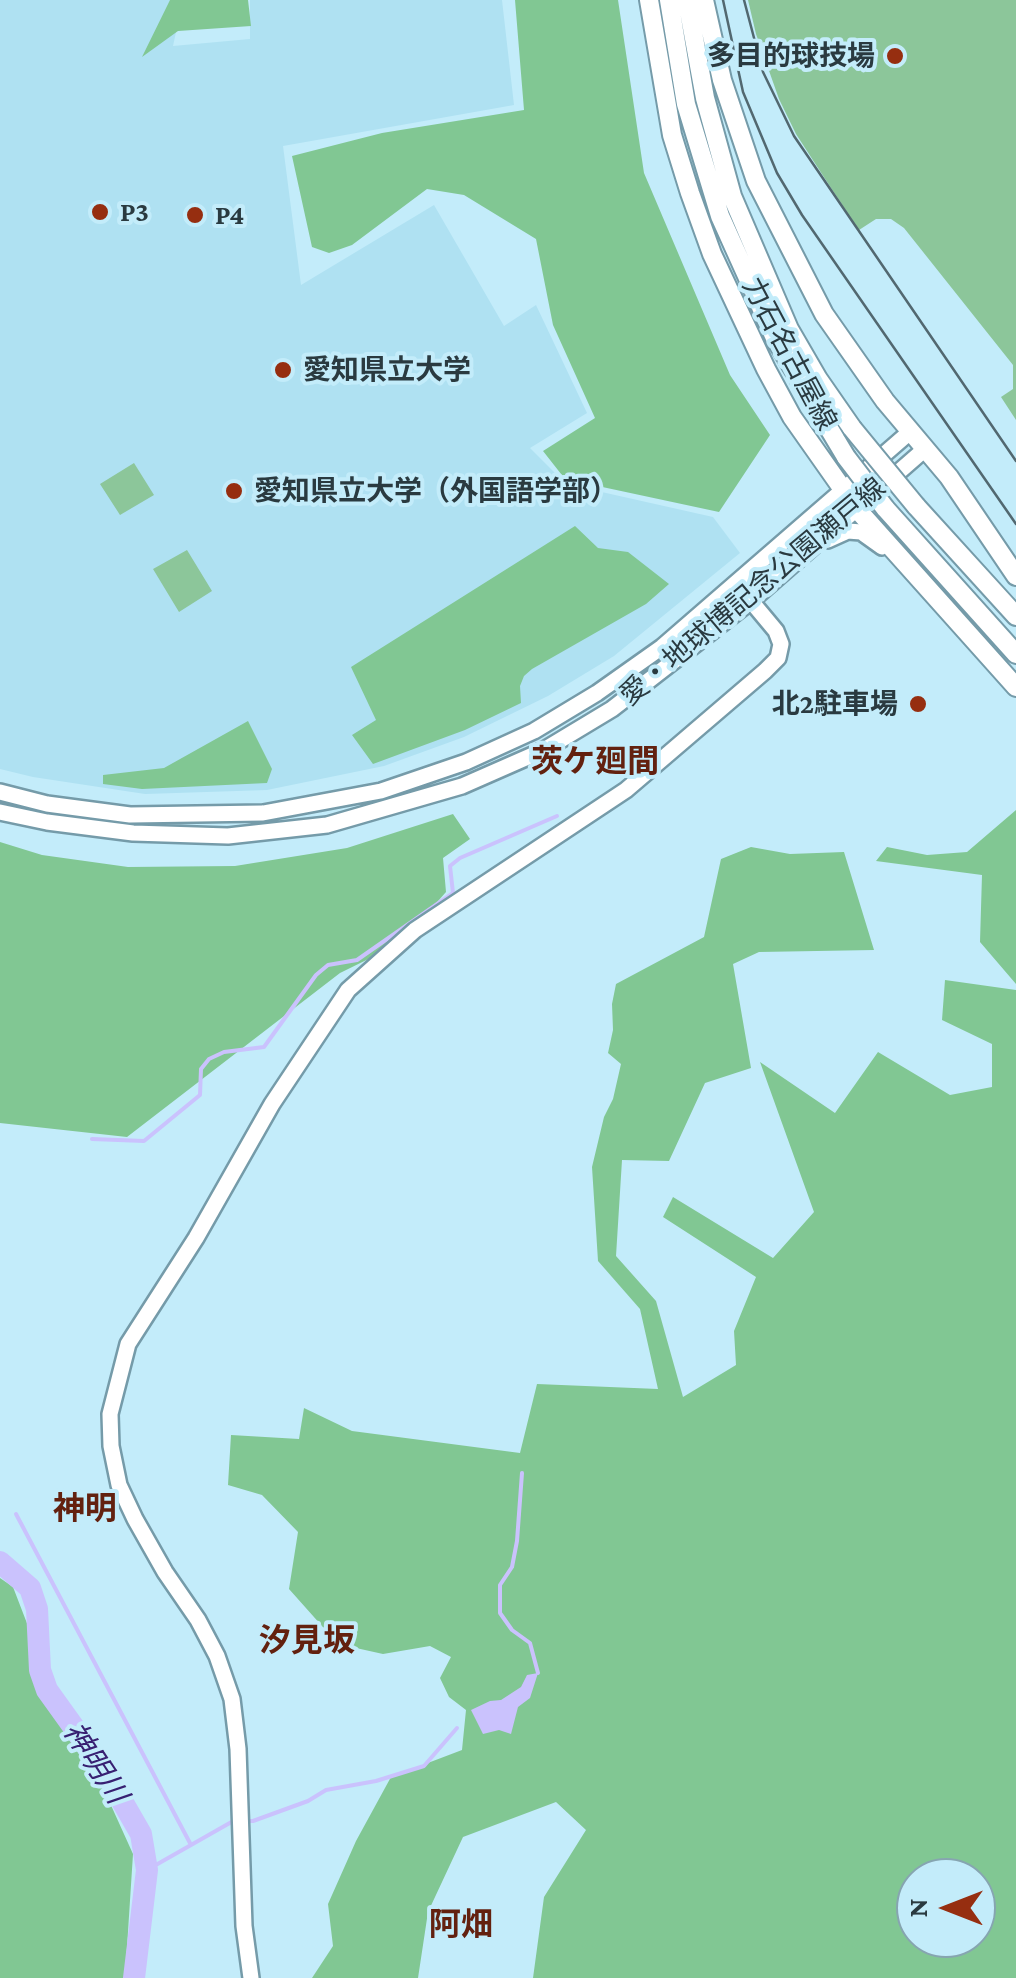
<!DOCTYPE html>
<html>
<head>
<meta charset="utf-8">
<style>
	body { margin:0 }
	#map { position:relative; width:1016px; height:1978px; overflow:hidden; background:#c3ecfa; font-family:"Crimson Pro",serif }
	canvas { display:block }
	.north { position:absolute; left:896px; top:1858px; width:100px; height:100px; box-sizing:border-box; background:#c3ecfa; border:2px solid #86a5b0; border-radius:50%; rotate:270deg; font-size:28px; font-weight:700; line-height:40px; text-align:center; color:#2a3a40 }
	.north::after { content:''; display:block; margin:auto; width:35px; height:45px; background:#962e10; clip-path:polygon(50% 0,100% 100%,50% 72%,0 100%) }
</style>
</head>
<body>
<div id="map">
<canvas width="1016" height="1978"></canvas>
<div class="north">N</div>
</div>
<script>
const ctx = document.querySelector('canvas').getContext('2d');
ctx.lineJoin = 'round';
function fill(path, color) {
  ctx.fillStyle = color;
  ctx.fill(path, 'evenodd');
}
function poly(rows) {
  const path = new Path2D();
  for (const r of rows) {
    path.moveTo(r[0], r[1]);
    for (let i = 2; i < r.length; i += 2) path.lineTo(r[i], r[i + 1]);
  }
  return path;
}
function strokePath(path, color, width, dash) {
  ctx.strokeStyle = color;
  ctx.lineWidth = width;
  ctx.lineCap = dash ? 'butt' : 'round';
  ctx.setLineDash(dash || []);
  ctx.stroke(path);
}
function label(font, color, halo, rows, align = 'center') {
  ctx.font = font + ' "Crimson Pro","Noto Sans JP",serif';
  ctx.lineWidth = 8;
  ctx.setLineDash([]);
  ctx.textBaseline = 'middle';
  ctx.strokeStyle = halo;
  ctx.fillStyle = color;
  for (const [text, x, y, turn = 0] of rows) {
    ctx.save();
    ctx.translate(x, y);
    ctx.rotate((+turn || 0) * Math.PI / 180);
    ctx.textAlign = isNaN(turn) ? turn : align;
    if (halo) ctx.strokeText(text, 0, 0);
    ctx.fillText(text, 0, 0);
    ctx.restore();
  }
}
const built = poly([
	[0,0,183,0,173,46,250,39,250,0,502,0,514,105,283,146,301,285,434,205,504,326,536,305,587,413,530,448,566,484,713,517,740,553,614,656,548,696,464,737,384,766,267,790,145,794,33,777,0,769]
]);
const green = poly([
	[748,0,1016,0,1016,420,1001,397,1013,389,1013,365,904,228,891,219,876,219,859,230,831,188,796,134,779,99,756,34],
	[134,463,154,495,120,515,100,484],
	[187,550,212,591,179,612,153,569]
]);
const forest = poly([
	[170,0,248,0,251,26,178,31,142,57],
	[515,0,618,0,644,173,730,375,770,435,719,512,565,479,543,451,595,418,553,325,536,239,464,195,427,189,352,245,329,253,312,247,292,156,382,133,524,110],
	[575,526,598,548,628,552,669,584,646,604,532,669,524,676,520,686,521,703,465,730,373,764,352,735,376,720,351,667],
	[248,721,272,769,267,783,142,789,103,784,103,775,164,768],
	[1016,810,1016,984,980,942,982,875,876,861,887,847,927,855,967,852],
	[453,814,470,839,443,858,446,892,401,943,340,973,127,1137,0,1123,0,842,42,855,128,867,235,866,347,848],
	[751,847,790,854,844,852,874,950,759,952,733,964,751,1068,705,1083,669,1161,622,1160,616,1256,656,1301,683,1397,736,1365,734,1331,756,1277,663,1217,673,1197,773,1258,814,1212,760,1062,835,1113,878,1052,950,1095,992,1087,992,1044,942,1020,945,980,1016,990,1016,1978,533,1978,544,1897,586,1830,556,1802,463,1837,428,1912,418,1978,312,1978,333,1946,328,1904,356,1841,391,1777,462,1750,466,1710,449,1697,440,1678,451,1657,430,1646,383,1654,338,1644,289,1589,298,1532,262,1495,228,1485,231,1435,299,1439,304,1408,352,1431,520,1453,537,1384,658,1389,640,1309,598,1261,592,1167,604,1117,613,1099,621,1064,608,1053,613,1030,612,1004,616,984,704,937,721,859],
	[916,1878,976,1878,976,1938,916,1938],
	[0,1578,13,1587,33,1639,32,1673,65,1734,105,1792,133,1854,125,1978,0,1978]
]);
const water = poly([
	[538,1673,530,1698,518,1707,511,1734,499,1730,483,1734,471,1710,490,1701,501,1700,521,1687,527,1675]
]);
const stream = poly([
	[92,1139,144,1141,200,1095,201,1069,209,1059,224,1052,264,1047,316,975,328,965,357,960,453,893,450,866,460,858,557,816],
	[522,1473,517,1541,512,1567,500,1585,500,1613,512,1630,530,1643,538,1673],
	[16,1514,191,1845],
	[245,1821,253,1821,308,1801,326,1790,376,1781,424,1766,457,1728],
	[147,1870,235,1820]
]);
const river = poly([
	[0,1562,30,1588,37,1609,40,1670,47,1690,103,1768,141,1834,147,1870,134,1978]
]);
const secondary = poly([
	[828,540,848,531,861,532,882,547],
	[0,792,47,804,130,815,263,813,381,791,466,762,534,731,597,693,662,647,911,431],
	[0,812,47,822,133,833,228,836,327,825,462,786,544,750,612,709,751,601,925,449],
	[251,1978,244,1926,238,1749,232,1699,217,1656,198,1620,165,1572,135,1519,119,1485,111,1446,110,1414,128,1344,196,1238,272,1104,348,990,415,930,626,790,765,671,778,658,781,644,776,631,751,601]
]);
const primary = poly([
	[649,0,672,135,690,193,712,254,766,369,792,417,856,508,1016,687],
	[669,0,686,104,720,216,775,338,846,457],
	[687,0,705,98,732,196,789,329,818,379,852,428],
	[704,0,722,80,756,181,824,314,885,401,949,477,1016,576],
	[916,506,1016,616],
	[885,508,1016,654]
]);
const tram = poly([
	[723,0,743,92,777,173,802,215,1016,524],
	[744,0,763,72,794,136,1016,461]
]);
const primaryBridge = poly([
	[852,428,916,506],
	[846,457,885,508]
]);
const markers = [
	[895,56,10,"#962e10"],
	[100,212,10,"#962e10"],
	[195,215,10,"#962e10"],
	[283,370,10,"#962e10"],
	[234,491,10,"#962e10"],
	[918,704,10,"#962e10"]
];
const poiNames = [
	["多目的球技場",875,56,"right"],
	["P3",120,212],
	["P4",215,215],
	["愛知県立大学",303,370],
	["愛知県立大学（外国語学部）",254,491],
	["北2駐車場",898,704,"right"]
];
const streetNames = [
	["力石名古屋線",789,354,62],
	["愛・地球博記念公園瀬戸線",753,592,-40]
];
const waterNames = [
	["神明川",95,1763,57]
];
const quarterNames = [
	["茨ケ廻間",595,762],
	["神明",85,1509],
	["汐見坂",307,1641],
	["阿畑",461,1925]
];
fill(built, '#afe1f2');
fill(green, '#8cc69a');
fill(forest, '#81c793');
fill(water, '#cac2fd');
strokePath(stream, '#cac2fd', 4);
strokePath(river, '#cac2fd', 22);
strokePath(secondary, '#759ba9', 20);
strokePath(primary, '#759ba9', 22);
strokePath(secondary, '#fff', 15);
strokePath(primary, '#fff', 18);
strokePath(tram, '#526870', 2.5);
strokePath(primaryBridge, '#759ba9', 22, []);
strokePath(primaryBridge, '#fff', 18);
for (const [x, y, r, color] of markers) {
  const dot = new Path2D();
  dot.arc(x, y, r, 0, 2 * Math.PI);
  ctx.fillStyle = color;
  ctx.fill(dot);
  strokePath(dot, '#c3ecfa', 4);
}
label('bold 28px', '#2a3a40', '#c3ecfa', poiNames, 'left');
label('28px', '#2a3a40', '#c3ecfa', streetNames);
label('italic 30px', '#382072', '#c3ecfa', waterNames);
label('bold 32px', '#63210f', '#c3ecfa', quarterNames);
</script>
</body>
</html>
